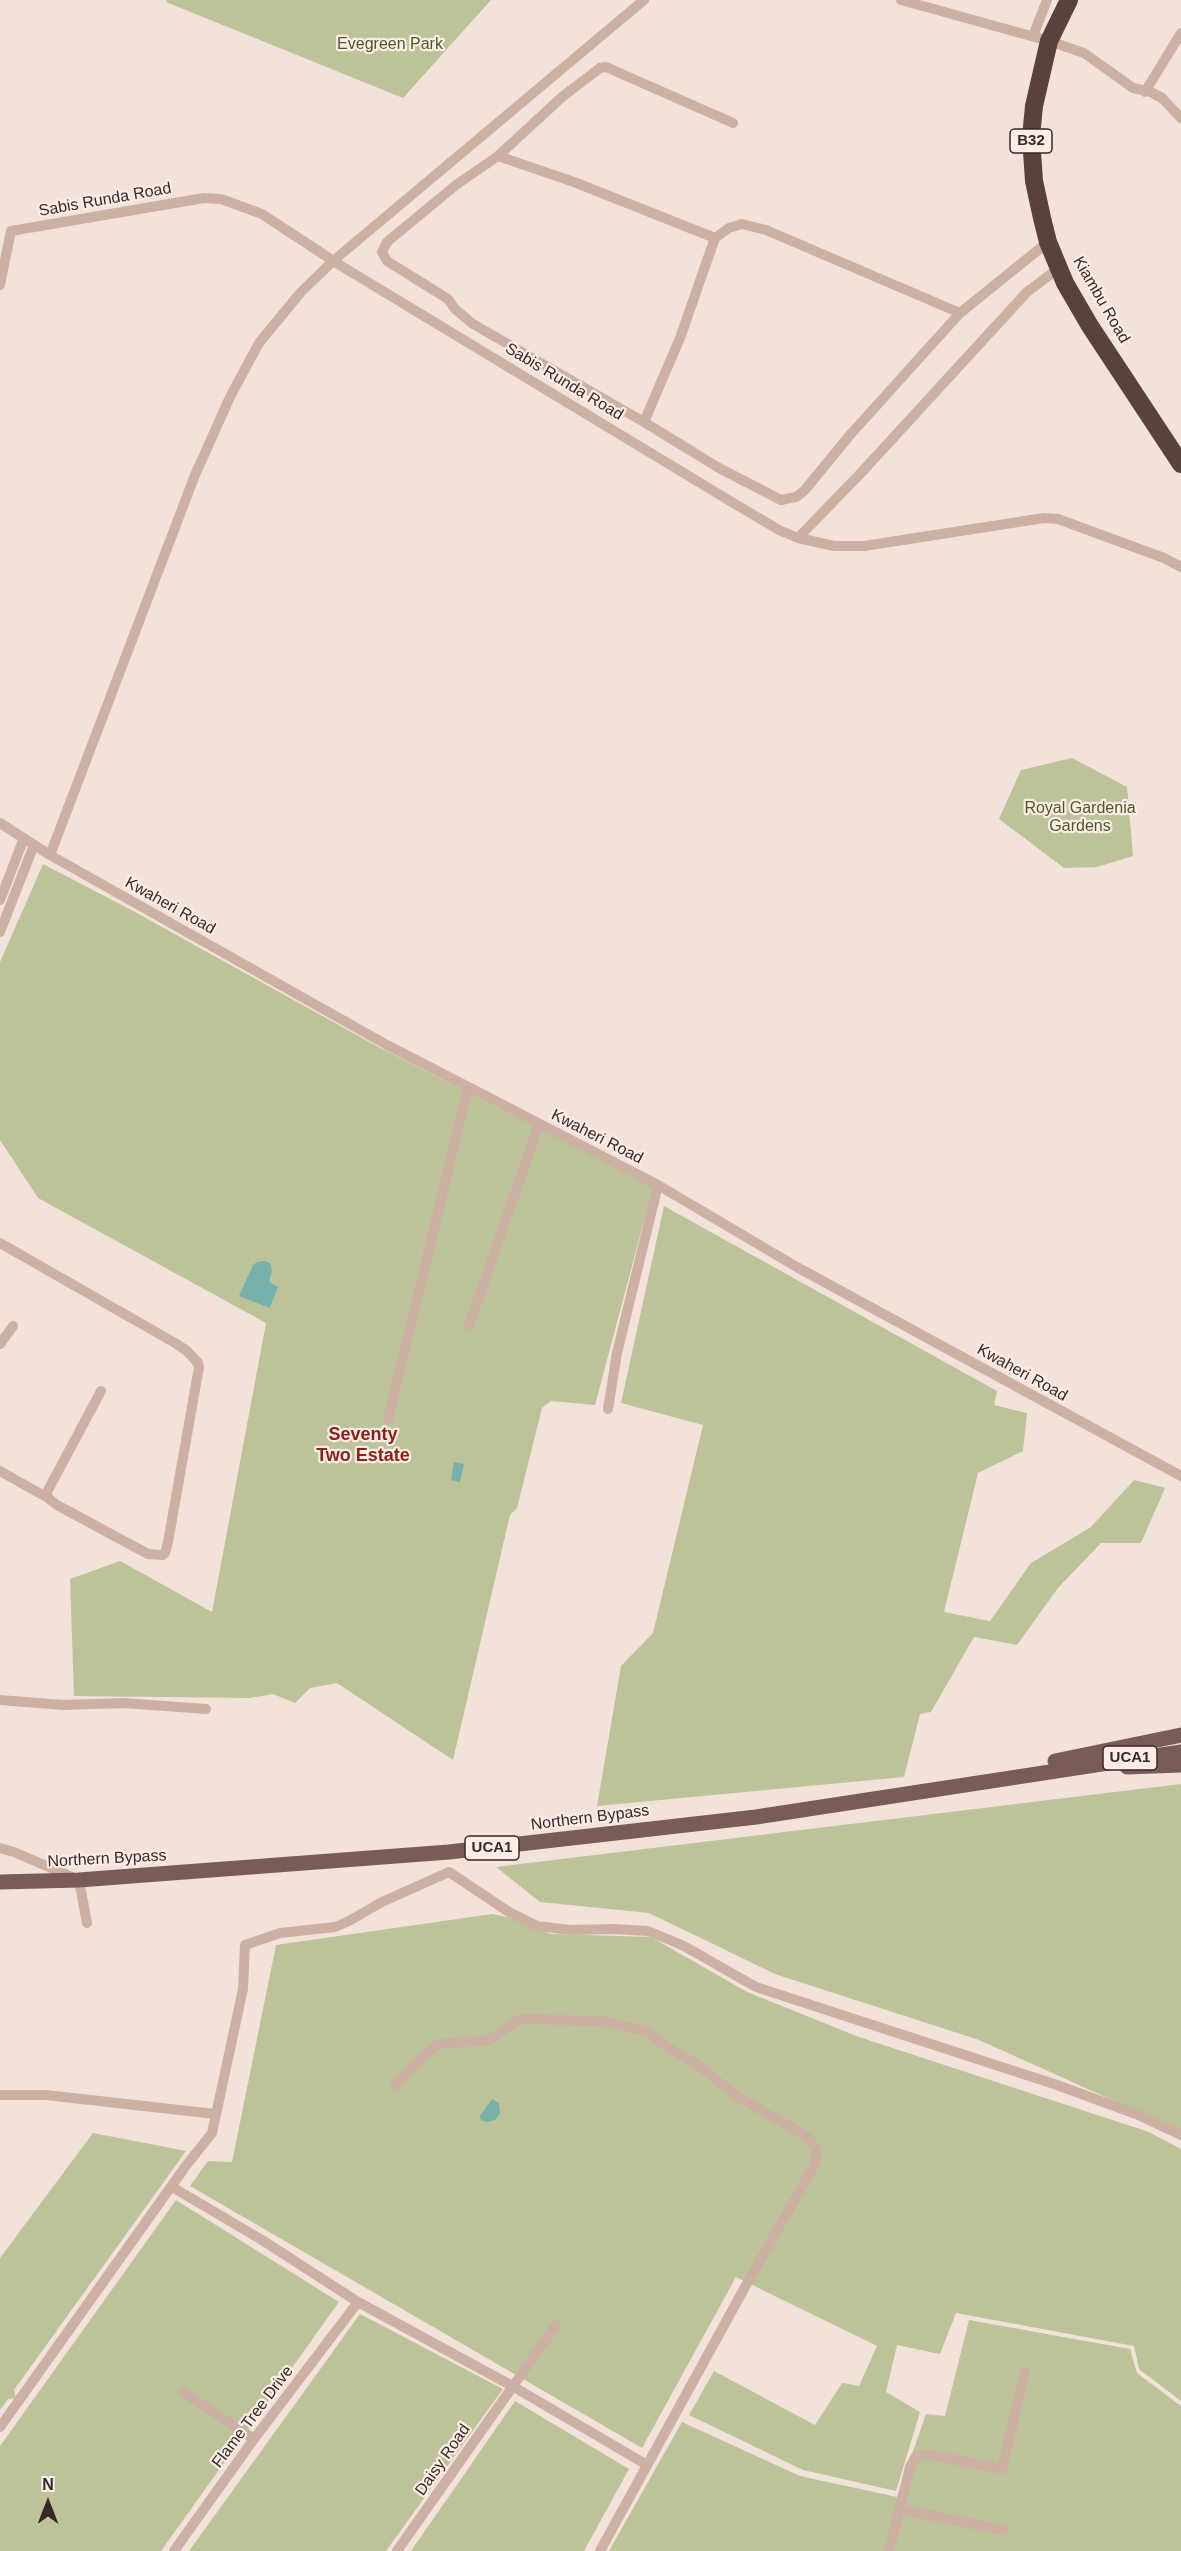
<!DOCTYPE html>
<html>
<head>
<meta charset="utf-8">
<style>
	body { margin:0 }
	#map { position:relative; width:1181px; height:2551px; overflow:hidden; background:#f3e2d9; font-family:Arial,sans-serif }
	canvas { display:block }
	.north { position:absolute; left:18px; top:2473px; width:60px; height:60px; -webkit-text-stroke:4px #fbede6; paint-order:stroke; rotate:0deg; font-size:16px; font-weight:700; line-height:24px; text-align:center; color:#372926 }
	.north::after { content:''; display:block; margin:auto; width:21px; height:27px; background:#372926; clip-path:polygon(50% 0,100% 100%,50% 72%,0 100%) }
</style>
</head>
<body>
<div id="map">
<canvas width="1181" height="2551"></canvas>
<div class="north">N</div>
</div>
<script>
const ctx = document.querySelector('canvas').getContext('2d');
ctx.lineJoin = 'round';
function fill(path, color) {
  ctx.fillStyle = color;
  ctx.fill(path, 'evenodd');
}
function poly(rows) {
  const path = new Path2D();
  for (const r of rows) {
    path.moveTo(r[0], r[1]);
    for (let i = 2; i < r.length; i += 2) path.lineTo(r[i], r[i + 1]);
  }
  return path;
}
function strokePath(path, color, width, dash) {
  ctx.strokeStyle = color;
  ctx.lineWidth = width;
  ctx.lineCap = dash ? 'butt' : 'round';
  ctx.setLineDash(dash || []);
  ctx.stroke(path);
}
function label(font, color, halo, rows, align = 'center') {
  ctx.font = font + ' Arial,sans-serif';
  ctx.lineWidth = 4.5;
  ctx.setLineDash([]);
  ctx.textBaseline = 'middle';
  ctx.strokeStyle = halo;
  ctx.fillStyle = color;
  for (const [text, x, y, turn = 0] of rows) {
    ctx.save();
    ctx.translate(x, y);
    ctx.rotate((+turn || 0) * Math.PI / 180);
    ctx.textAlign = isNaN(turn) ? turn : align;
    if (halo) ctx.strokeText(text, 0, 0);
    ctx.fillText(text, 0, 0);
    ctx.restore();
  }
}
const green = poly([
	[167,0,491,0,403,98,166,2],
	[1072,758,1127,787,1133,856,1097,867,1064,868,999,819,1021,770],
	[43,864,135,912,373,1044,653,1187,595,1405,551,1401,542,1408,517,1508,510,1515,453,1760,337,1683,310,1688,295,1703,273,1694,250,1698,74,1696,70,1579,120,1561,212,1612,266,1323,38,1198,0,1140,0,962],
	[664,1206,997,1391,994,1405,1027,1413,1023,1451,978,1473,944,1612,990,1621,1031,1563,1091,1527,1134,1480,1165,1488,1141,1543,1101,1543,1058,1588,1017,1645,974,1637,931,1712,920,1714,904,1777,597,1806,621,1666,653,1633,703,1425,621,1403],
	[1181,1784,1181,2131,979,2040,775,1974,649,1913,540,1902,496,1867],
	[492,1914,507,1917,551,1934,651,1937,747,1992,859,2037,1149,2132,1181,2149,1181,2401,1139,2369,1134,2346,956,2313,940,2354,897,2345,886,2392,920,2412,896,2491,803,2470,689,2415,714,2371,815,2425,842,2383,859,2386,877,2346,736,2277,642,2448,190,2186,208,2161,232,2162,276,1945],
	[93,2133,186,2151,14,2390,16,2398,8,2399,0,2410,0,2258],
	[176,2200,339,2302,161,2551,0,2551,0,2446],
	[360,2314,503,2389,386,2551,189,2551],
	[969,2320,1130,2349,1137,2373,1181,2406,1181,2551,609,2551,682,2422,800,2476,897,2497,926,2414,945,2416],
	[515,2401,629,2469,584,2551,411,2551]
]);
const water = poly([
	[264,1261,270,1263,272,1270,269,1282,278,1287,270,1308,239,1296,253,1265,257,1262],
	[454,1462,464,1464,460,1482,451,1480],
	[492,2099,499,2103,500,2113,495,2120,486,2122,481,2120,480,2116]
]);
const street = poly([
	[901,0,1049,41,1084,53,1133,88,1151,92,1162,98,1181,118],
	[1033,36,1047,0],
	[1145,92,1181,33],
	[733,123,606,67,600,68,562,97,498,156,456,185,387,242,382,252,387,261,448,299,455,309,473,324,644,422,719,468,781,500,796,497,804,491,850,435,960,313,1048,242],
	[498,156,574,182,715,238],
	[0,285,11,231,204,198,221,199,262,214,338,264,735,504,779,530,798,538,834,546,864,546,1044,518,1058,519,1164,558,1181,567],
	[644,422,680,338,715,238,729,228,742,224,766,230,960,313],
	[798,538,860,474,1027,292,1059,268],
	[0,823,50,855,387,1045,658,1185,795,1266,1181,1476],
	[50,855,195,475,230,397,259,343,301,292,333,261,644,0],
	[0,900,24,838],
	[0,932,34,845],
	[0,1243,175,1343,187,1351,198,1363,199,1367,168,1542,165,1553,162,1555,148,1554,57,1505,48,1498,47,1492,101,1391],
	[469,1326,539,1124],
	[0,1344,13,1326],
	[608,1409,617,1353,658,1185],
	[388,1419,468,1088],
	[0,1471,48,1498],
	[0,1700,64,1705,123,1703,206,1709],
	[0,1848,14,1852,79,1880,87,1923],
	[449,1872,509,1912,537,1926,570,1930,613,1929,648,1931,684,1946,756,1987,1057,2085,1136,2114,1181,2135],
	[395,2086,427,2053,439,2044,489,2040,520,2019,601,2021,646,2031,667,2047,697,2064,735,2095,808,2137,817,2151,815,2164,745,2287,600,2551],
	[0,2095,46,2095,215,2114],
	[172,2187,262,2240,358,2302,514,2387,647,2465],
	[183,2392,254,2439],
	[0,2427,185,2167,212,2133,243,1989,245,1945,280,1933,335,1927,347,1922,382,1902,449,1872],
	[899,2509,1003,2530],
	[174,2551,254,2439,358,2302],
	[397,2551,556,2325],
	[889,2551,910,2467,916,2456,931,2455,1002,2469,1025,2372]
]);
const primary = poly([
	[1055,1761,1181,1735],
	[1127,1767,1181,1765],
	[0,1882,79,1880,449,1852,756,1817,1181,1752]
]);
const highway = poly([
	[1069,0,1049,41,1034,106,1031,137,1034,181,1042,218,1048,242,1065,283,1090,326,1181,464]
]);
const shields = [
	[1031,141,42],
	[1130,1758,54],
	[492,1848,54]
];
const shieldNames = [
	["B32",1031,141],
	["UCA1",1130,1758],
	["UCA1",492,1848]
];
const parkNames = [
	["Evegreen Park",390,45],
	["Royal Gardenia",1080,809],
	["Gardens",1080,827]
];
const streetNames = [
	["Sabis Runda Road",105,200,-10],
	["Kiambu Road",1101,300,60],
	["Sabis Runda Road",564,382,31],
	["Kwaheri Road",170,906,29],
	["Kwaheri Road",597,1137,27],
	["Kwaheri Road",1022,1373,29],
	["Northern Bypass",590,1818,-7],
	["Northern Bypass",107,1859,-3],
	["Flame Tree Drive",253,2417,-53],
	["Daisy Road",443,2460,-55]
];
const neighbourhoodNames = [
	["Seventy",363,1435],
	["Two Estate",363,1456]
];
fill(green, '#bcc398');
fill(water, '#76b2ab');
strokePath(street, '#ccb0a4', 10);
strokePath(primary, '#7a5c56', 15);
strokePath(highway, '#59413d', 18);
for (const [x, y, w] of shields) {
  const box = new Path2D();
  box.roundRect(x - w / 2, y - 12, w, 24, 4.5);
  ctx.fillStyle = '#fbede6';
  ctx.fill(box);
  strokePath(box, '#372926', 1.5);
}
label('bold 15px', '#372926', null, shieldNames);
label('16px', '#4e5728', '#fbede6', parkNames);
label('16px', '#372926', '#fbede6', streetNames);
label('bold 18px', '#8c2119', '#fbede6', neighbourhoodNames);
</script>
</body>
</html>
